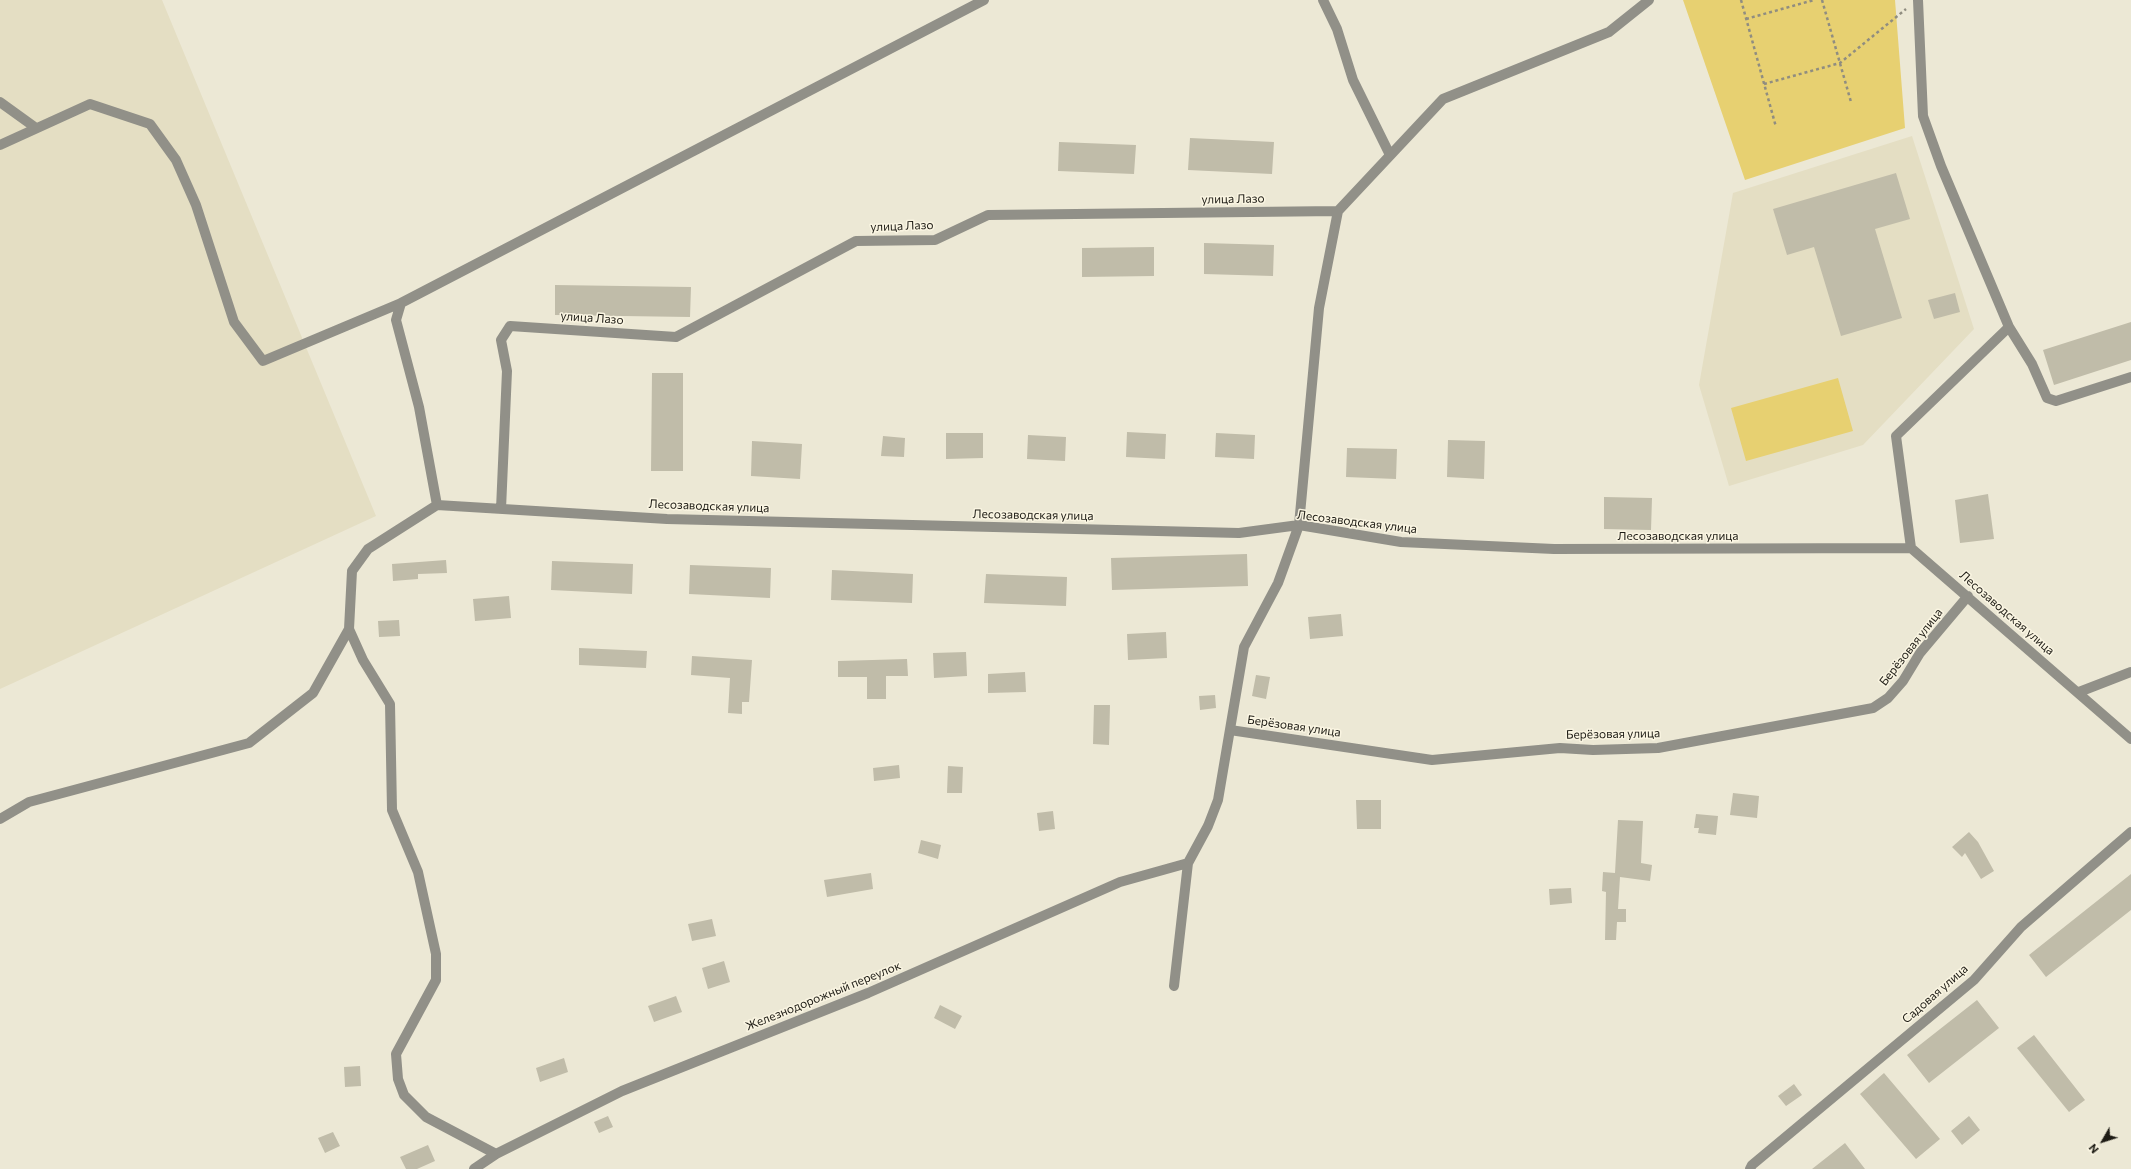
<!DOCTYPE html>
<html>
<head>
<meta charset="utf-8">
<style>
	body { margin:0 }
	#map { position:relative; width:2131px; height:1169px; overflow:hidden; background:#ece8d5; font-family:Commissioner,sans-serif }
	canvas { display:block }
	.north { position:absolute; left:2083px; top:1121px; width:40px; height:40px; -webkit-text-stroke:3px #faf5e2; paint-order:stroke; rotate:231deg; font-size:11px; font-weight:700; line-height:16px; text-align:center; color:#1d1b14 }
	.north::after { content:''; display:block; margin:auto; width:14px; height:18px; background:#1d1b14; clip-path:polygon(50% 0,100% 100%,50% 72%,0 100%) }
</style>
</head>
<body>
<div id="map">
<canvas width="2131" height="1169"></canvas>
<div class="north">N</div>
</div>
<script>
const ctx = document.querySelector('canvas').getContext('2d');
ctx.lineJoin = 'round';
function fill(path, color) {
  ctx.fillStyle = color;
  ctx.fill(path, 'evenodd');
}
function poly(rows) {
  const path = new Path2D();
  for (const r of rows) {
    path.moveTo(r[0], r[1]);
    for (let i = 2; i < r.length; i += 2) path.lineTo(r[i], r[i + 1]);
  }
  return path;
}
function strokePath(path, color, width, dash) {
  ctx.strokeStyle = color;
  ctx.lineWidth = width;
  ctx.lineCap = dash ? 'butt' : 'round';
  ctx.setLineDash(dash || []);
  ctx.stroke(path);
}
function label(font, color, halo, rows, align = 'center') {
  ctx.font = font + ' Commissioner,sans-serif';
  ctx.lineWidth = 3;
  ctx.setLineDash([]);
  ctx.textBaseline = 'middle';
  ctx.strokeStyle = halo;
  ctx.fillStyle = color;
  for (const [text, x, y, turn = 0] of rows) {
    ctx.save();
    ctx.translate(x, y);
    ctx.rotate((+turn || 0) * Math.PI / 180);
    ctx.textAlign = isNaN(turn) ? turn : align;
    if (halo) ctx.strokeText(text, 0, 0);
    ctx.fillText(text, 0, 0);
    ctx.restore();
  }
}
const built = poly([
	[0,0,162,0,376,516,0,689],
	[1912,136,1974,329,1863,445,1729,486,1699,385,1733,193]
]);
const green = poly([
	[1683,0,1895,0,1905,128,1745,180],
	[1838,378,1853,431,1746,461,1731,408]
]);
const building = poly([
	[1190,138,1274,142,1272,174,1188,170],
	[1059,142,1136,145,1134,174,1058,171],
	[1896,173,1910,219,1875,229,1902,318,1841,336,1814,247,1787,255,1773,209],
	[1204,243,1274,245,1273,276,1204,274],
	[1154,247,1154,276,1082,277,1082,248],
	[555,285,691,287,690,317,555,315],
	[1955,293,1960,312,1934,319,1928,300],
	[2131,322,2131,360,2054,385,2043,350],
	[652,373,683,373,683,471,651,471],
	[1127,432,1166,434,1165,459,1126,457],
	[946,433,983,433,983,458,946,459],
	[1216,433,1255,435,1254,459,1215,457],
	[1028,435,1066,437,1065,461,1027,459],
	[883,436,905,438,904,457,881,456],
	[1448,440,1485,441,1484,479,1447,477],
	[752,441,802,444,800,479,751,476],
	[1347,448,1397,449,1396,479,1346,477],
	[1988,494,1994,539,1960,543,1955,500],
	[1604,497,1652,498,1651,530,1604,529],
	[1247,554,1248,586,1112,590,1111,558],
	[446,560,447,573,418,574,418,579,393,581,392,564],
	[552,561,633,564,632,594,551,590],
	[690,565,771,568,770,598,689,594],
	[832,570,913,574,912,603,831,600],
	[986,574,1067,577,1066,606,984,603],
	[509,596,511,618,475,621,473,599],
	[1341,614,1343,636,1310,639,1308,617],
	[399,620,400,636,379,637,378,621],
	[1166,632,1167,658,1128,660,1127,634],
	[579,648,647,651,646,668,579,665],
	[966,652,967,676,934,678,933,653],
	[692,656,752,660,749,702,742,702,742,714,728,713,730,678,691,675],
	[907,659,908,676,886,676,886,699,867,699,867,677,838,677,838,661],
	[1025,672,1026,692,988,693,988,674],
	[1256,675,1270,677,1266,699,1252,696],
	[1215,695,1216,708,1200,710,1199,696],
	[1094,705,1110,705,1109,745,1093,744],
	[899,765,900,778,874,781,873,768],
	[948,766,963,767,962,793,947,793],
	[1733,793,1759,796,1757,818,1730,815],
	[1356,800,1381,800,1381,829,1357,829],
	[1053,811,1055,829,1039,831,1037,813],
	[1696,814,1718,816,1716,835,1698,833,1699,828,1694,828],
	[1618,820,1643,821,1641,863,1652,865,1650,881,1620,877,1618,909,1626,909,1626,922,1617,922,1616,940,1605,940,1606,892,1602,891,1603,872,1615,873],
	[1969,832,1978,842,1994,871,1981,879,1965,853,1962,857,1952,847],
	[921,840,941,845,938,859,918,853],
	[871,873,873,889,827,897,824,880],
	[2131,874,2131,910,2046,977,2029,955],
	[1571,888,1572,903,1550,905,1549,889],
	[712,919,716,936,692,941,688,924],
	[724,961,730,982,708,989,702,968],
	[676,996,682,1012,654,1022,648,1006],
	[1977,1000,1999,1028,1929,1083,1907,1055],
	[940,1005,962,1016,955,1029,934,1018],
	[2034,1035,2085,1100,2069,1112,2017,1048],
	[564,1058,568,1072,540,1082,536,1068],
	[360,1066,361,1086,345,1087,344,1067],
	[1884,1073,1940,1139,1916,1159,1860,1094],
	[1794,1084,1802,1095,1786,1106,1778,1096],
	[608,1116,613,1127,599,1133,594,1122],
	[1969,1116,1980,1130,1962,1145,1951,1131],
	[333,1132,340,1146,325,1153,318,1138],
	[1845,1143,1865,1169,1812,1169],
	[428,1145,435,1161,417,1169,406,1169,400,1157]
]);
const path = poly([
	[1741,0,1776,127],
	[1822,0,1851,102],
	[1746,19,1814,0],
	[1764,84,1840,63,1906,9]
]);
const minor = poly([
	[1323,0,1337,29,1353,80,1390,155],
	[1918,0,1923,116,1941,166,2009,327,2032,364,2047,398,2056,401,2131,377],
	[0,102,36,128],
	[0,145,90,104,150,124,176,160,196,205,234,322,263,361,401,303],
	[437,505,667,519,1239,533,1299,525,1401,542,1554,549,1911,548,2131,739],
	[437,505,419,407,396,320,401,303,984,0],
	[501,509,507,371,501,340,510,326,676,337,856,241,935,240,988,215,1338,211],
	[1911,548,1896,436,2009,327],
	[349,629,363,660,390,704,392,810,418,872,436,954,436,980,396,1054,398,1079,404,1095,426,1117,496,1154],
	[2079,692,2131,672],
	[1230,730,1432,760,1560,748,1593,750,1658,748,1873,708,1888,698,1903,681,1920,653,1968,596],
	[0,819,29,802,249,743,313,693,349,629,352,571,368,549,437,505],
	[1174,986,1188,863,1208,826,1218,800,1244,647,1278,583,1299,525,1319,308,1338,211,1443,99,1609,32,1649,0],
	[474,1169,496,1154,622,1091,868,993,1120,882,1188,863],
	[1750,1169,1752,1165,1974,980,2021,927,2131,832]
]);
const streetNames = [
	["улица Лазо",1233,199,-1],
	["улица Лазо",902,226,-2],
	["улица Лазо",592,318,4],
	["Лесозаводская улица",709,506,2],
	["Лесозаводская улица",1033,515,1],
	["Лесозаводская улица",1357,522,7],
	["Лесозаводская улица",1678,536],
	["Лесозаводская улица",2007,613,41],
	["Берёзовая улица",1911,647,-52],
	["Берёзовая улица",1294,726,8],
	["Берёзовая улица",1613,734,-1],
	["Садовая улица",1935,994,-41],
	["Железнодорожный переулок",823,996,-22]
];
fill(built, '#e4dec3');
fill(green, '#e7d071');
fill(building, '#c0bca9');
strokePath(path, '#908d80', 2.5, [3, 3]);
strokePath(minor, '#919088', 10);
label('12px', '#1d1b14', '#faf5e2', streetNames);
</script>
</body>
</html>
